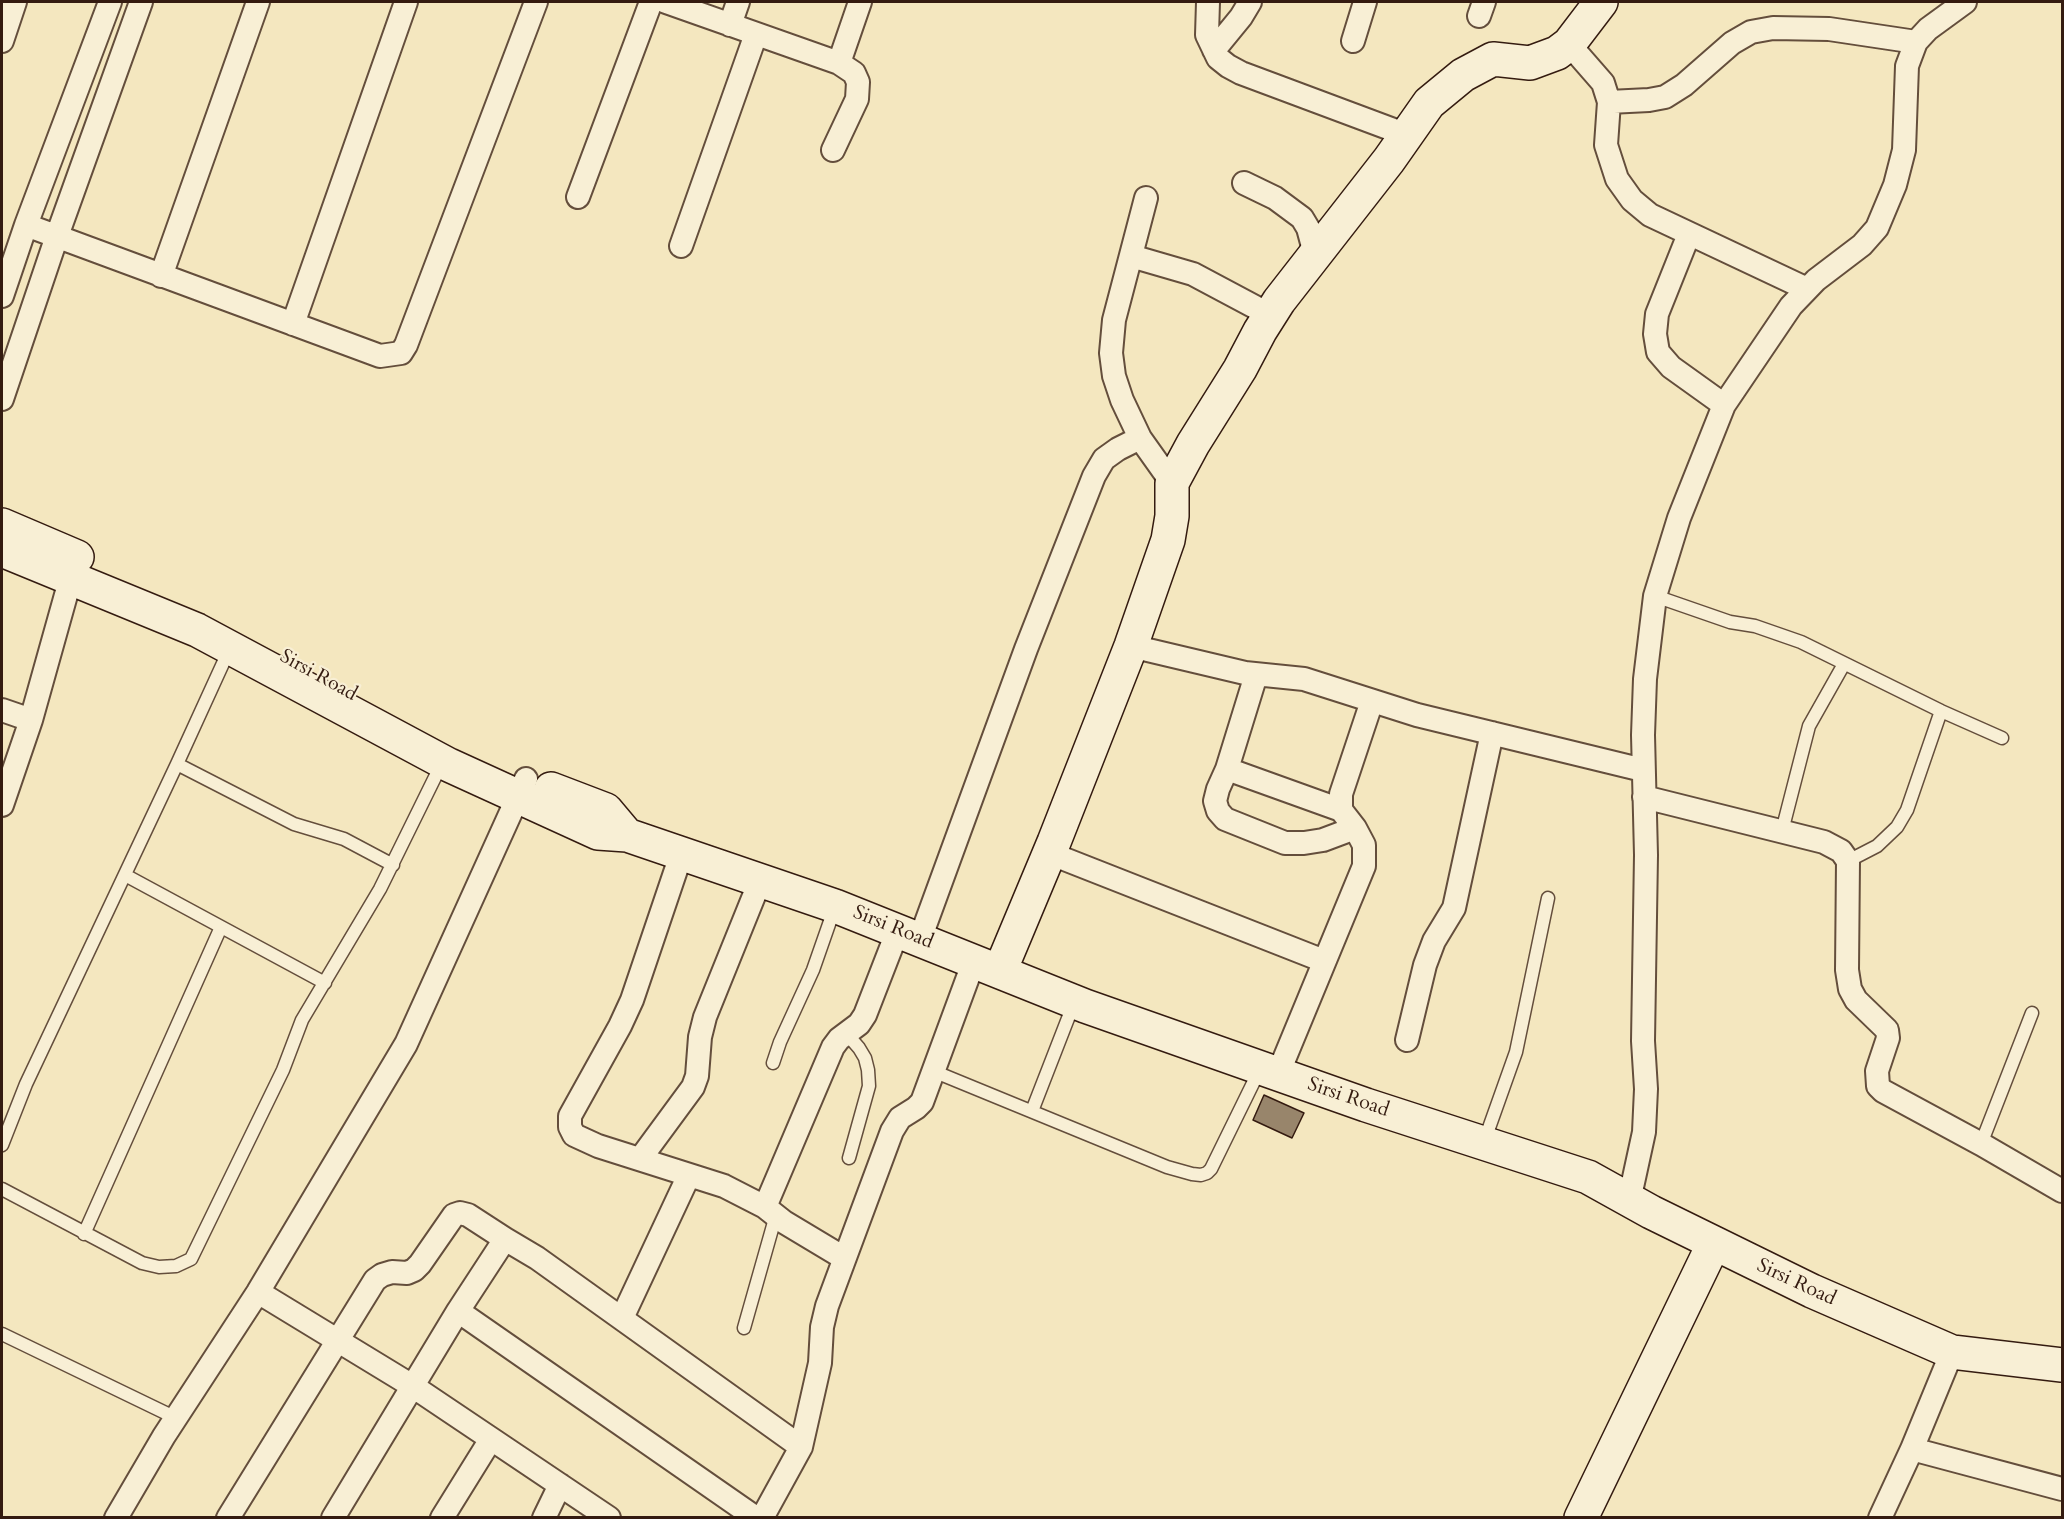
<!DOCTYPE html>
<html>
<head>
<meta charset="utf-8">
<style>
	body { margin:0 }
	#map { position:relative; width:2064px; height:1519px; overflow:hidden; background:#f4e7bf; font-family:Cardo,serif }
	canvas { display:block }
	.frame { position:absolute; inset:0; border:3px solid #341b10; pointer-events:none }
</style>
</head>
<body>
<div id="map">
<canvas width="2064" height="1519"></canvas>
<div class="frame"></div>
</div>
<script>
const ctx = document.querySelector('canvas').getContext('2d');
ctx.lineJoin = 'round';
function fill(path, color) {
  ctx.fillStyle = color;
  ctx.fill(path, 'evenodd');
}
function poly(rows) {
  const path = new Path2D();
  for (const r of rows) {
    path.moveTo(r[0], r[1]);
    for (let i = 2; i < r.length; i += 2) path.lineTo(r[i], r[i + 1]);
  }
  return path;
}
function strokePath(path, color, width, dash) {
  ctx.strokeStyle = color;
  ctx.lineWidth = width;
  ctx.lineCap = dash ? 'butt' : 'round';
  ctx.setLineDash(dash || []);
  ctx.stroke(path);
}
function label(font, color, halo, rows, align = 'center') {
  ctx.font = font + ' Cardo,serif';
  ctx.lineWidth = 4.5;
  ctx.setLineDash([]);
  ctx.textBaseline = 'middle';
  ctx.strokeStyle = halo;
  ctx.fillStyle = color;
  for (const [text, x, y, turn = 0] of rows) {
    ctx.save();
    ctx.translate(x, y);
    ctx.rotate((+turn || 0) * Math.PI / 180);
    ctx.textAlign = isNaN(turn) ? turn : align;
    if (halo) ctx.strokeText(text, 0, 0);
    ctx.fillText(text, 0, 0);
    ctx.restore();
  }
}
const building = poly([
	[1264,1095,1304,1113,1292,1138,1253,1120,1264,1095]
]);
const lane = poly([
	[1655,596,1730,622,1755,626,1801,642,1941,711,2002,738],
	[177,764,294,824,344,839,393,865],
	[1782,831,1809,726,1844,664],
	[1848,861,1877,846,1897,827,1907,810,1941,711],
	[125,875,325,983],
	[846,1033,859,1048,865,1058,868,1070,869,1086,849,1158],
	[773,1063,780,1042,813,970,835,907],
	[933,1071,1167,1167,1192,1174,1201,1175,1207,1173,1211,1169,1260,1069],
	[1032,1111,1074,1003],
	[1484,1142,1516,1052,1548,898],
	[1981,1144,2032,1013],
	[2,1145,26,1084,177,764,230,648],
	[2,1189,142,1263,159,1267,176,1266,191,1259,283,1070,302,1020,380,889,442,763],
	[84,1234,221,927],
	[744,1328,776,1215],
	[2,1334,176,1418]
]);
const street = poly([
	[666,2,839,63,854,73,858,82,857,99,833,150],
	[1208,2,1207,35,1218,58,1228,66,1241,73,1407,135],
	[1479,16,1484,2],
	[730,25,738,2],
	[2,41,15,2],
	[1353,41,1365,2],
	[1569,44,1603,83,1609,102,1606,145,1617,179,1632,200,1650,215,1807,289],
	[1214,50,1241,17,1250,2],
	[839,63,860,2],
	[1609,102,1649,100,1665,97,1684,85,1732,43,1751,32,1773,28,1829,29,1916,42],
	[1244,183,1275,198,1302,218,1308,228,1315,254],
	[578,197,651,2],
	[1146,198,1114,320,1111,353,1114,376,1122,400,1140,438,1172,483],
	[26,225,380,356,401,353,406,345,536,2],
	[1689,234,1657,314,1655,334,1658,352,1671,367,1724,405],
	[681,246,756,34],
	[1131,256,1193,274,1270,315],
	[161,276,258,2],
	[2,296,26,225,110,2],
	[293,324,406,2],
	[2,399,57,236,141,2],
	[1131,646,1245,673,1304,679,1417,715,1643,770],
	[1256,675,1227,769,1218,789,1215,801,1218,811,1225,819,1285,843,1304,843,1323,840,1355,828],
	[2,710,31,720],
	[1227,769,1341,810],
	[1644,797,1824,842,1841,851,1848,861,1847,970,1850,989,1856,1000,1887,1030,1888,1038,1877,1071,1878,1086,1883,1091,1981,1144,2062,1191],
	[2,805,31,720,71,577],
	[1049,853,1324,961],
	[681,855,632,1000,620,1026,570,1116,570,1127,574,1135,598,1146,724,1186,765,1207,784,1222,844,1258],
	[920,939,1026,649,1094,476,1104,459,1118,449,1140,438],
	[1407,1040,1425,965,1434,941,1454,908,1492,733],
	[1278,1074,1364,866,1364,845,1355,828,1341,810,1341,794,1372,701],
	[640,1159,693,1087,697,1076,700,1037,705,1017,760,881],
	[1629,1201,1644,1132,1646,1089,1643,1041,1646,855,1643,735,1645,679,1655,596,1679,518,1724,405,1791,306,1816,280,1862,245,1877,228,1895,185,1904,150,1907,66,1916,42,1928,29,1965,2],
	[765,1207,833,1047,839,1039,859,1024,865,1015,898,930],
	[258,1292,414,1387,609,1518],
	[458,1311,756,1518],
	[622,1318,689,1175],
	[1912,1449,2062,1489],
	[116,1518,164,1436,258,1292,406,1044,526,779],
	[228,1518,375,1280,382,1275,392,1272,407,1273,414,1270,420,1264,454,1215,460,1213,468,1215,505,1239],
	[333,1518,458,1311,505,1239,537,1258,801,1447],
	[442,1518,491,1439],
	[544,1518,560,1485],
	[762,1518,801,1447,820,1363,822,1327,827,1306,892,1131,900,1118,916,1108,922,1102,974,961],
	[1880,1518,1912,1449,1952,1352]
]);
const secondary = poly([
	[2,525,77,557],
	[2,550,197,630,449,765,598,833,627,835,835,906,1085,1006,1366,1105,1588,1177,1651,1212,1812,1291,1952,1352,2062,1365],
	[551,789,606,810,627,835],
	[1000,971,1054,842,1131,646,1168,540,1172,516,1172,483,1193,444,1240,369,1260,331,1279,301,1389,160,1429,103,1463,75,1493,59,1530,63,1557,53,1569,44,1601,2],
	[1581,1518,1714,1243]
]);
const streetNames = [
	["Sirsi Road",318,676,29],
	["Sirsi Road",893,928,22],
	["Sirsi Road",1348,1098,19],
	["Sirsi Road",1796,1283,25]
];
fill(building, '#98856b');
strokePath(building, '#341b10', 1.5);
strokePath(lane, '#644e3c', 15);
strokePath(street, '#644e3c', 26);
strokePath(secondary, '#341b10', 36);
strokePath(lane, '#f8efd5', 12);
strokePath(street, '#f8efd5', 22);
strokePath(secondary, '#f8efd5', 33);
label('20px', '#341b10', '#f8efd5', streetNames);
</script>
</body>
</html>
